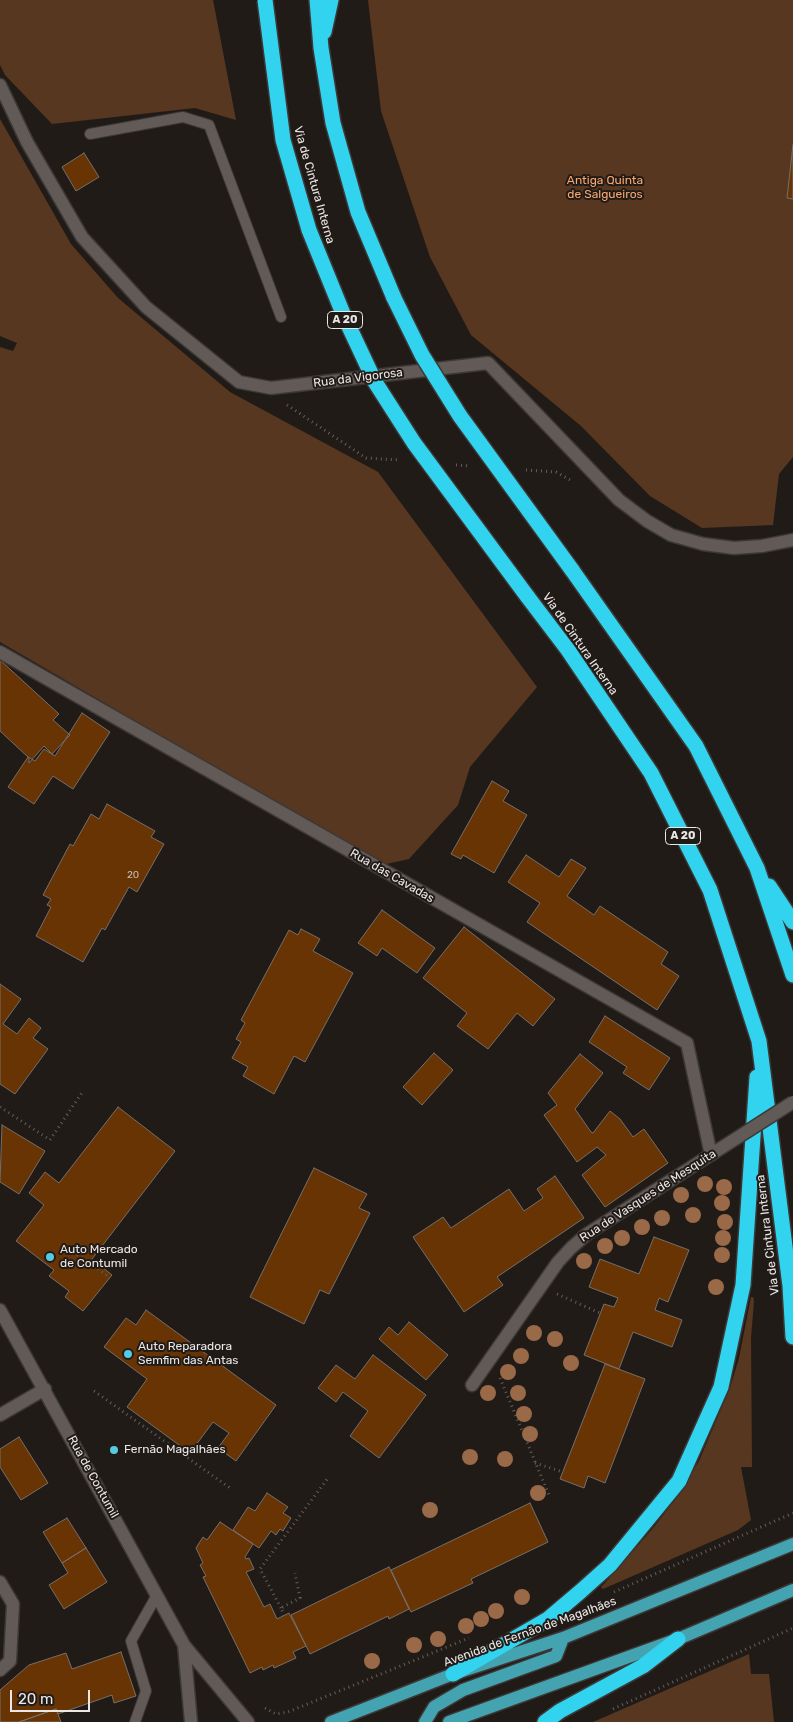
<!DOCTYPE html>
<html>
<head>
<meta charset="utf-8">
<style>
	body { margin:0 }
	#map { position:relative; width:793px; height:1722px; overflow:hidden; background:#211b18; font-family:Rubik,sans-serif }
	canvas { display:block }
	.scale { position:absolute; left:10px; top:1690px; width:80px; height:22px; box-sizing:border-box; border:2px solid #ebe7e5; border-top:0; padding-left:6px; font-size:15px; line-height:18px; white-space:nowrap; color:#ebe7e5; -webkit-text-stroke:4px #211b18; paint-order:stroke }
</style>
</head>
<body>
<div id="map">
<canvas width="793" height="1722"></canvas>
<div class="scale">20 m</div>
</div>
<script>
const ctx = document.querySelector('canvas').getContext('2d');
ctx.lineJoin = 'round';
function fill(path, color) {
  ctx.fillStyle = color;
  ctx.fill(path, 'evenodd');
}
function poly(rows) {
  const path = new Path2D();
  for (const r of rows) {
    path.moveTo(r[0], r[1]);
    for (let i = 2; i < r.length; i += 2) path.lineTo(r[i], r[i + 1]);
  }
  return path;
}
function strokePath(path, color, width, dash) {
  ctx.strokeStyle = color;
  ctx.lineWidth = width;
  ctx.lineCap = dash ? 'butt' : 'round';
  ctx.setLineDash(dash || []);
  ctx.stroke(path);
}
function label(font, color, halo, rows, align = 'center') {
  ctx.font = font + ' Rubik,sans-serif';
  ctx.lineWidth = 4;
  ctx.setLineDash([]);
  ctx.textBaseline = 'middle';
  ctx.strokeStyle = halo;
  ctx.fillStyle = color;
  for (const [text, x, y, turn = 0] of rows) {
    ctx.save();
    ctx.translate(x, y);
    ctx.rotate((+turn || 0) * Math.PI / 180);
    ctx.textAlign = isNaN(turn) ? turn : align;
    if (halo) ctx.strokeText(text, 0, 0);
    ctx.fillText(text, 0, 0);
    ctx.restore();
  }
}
const green = poly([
	[0,0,213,0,236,120,195,108,52,124,5,75,0,65],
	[368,0,793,0,793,457,779,474,773,525,702,528,650,496,581,426,471,335,430,257,381,111],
	[0,119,71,244,118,298,230,392,378,472,537,687,470,767,458,805,409,859,382,865,0,642,0,347,13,351,17,343,0,336],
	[751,1297,753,1297,754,1301,751,1338,752,1467,741,1467,751,1520,738,1530,603,1589,601,1587,605,1583,654,1527,674,1501,699,1461,730,1388,739,1358],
	[749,1654,751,1674,769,1674,774,1722,593,1722]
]);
const building = poly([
	[793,145,793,199,787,198,793,145],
	[84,153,99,177,76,191,62,167,84,153],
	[0,660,59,714,53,720,70,735,52,754,44,746,29,763,29,758,0,731,0,660],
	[82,713,110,732,73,789,53,776,34,804,8,787,28,757,35,761,44,749,55,756,82,713],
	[492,781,509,791,503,801,527,815,494,873,463,855,461,859,451,854,492,781],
	[107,804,155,831,151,837,164,844,137,892,129,887,105,930,102,928,83,962,36,936,51,907,47,905,51,899,43,895,70,844,73,846,91,814,99,819,107,804],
	[526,855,559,877,571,859,586,868,567,896,594,915,600,906,668,952,661,964,679,976,657,1010,527,922,540,903,508,882,526,855],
	[382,910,435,948,417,973,382,948,377,956,358,943,382,910],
	[464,927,555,999,533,1026,517,1013,488,1049,457,1026,467,1013,423,978,464,927],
	[301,929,320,939,313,951,353,973,305,1062,294,1056,274,1094,243,1076,248,1067,232,1058,241,1042,236,1039,245,1023,241,1020,289,930,298,935,301,929],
	[0,984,21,999,3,1024,17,1034,29,1018,41,1028,33,1038,48,1049,15,1094,0,1084,0,984],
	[605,1016,670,1058,649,1090,623,1073,627,1067,589,1042,605,1016],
	[434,1053,453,1070,422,1105,403,1087,434,1053],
	[580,1054,603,1073,575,1109,591,1132,593,1133,610,1111,620,1119,633,1137,644,1129,668,1163,605,1207,582,1175,606,1155,597,1147,577,1162,544,1115,557,1105,548,1093,580,1054],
	[118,1107,175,1151,92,1259,112,1275,83,1311,65,1297,69,1291,49,1276,54,1270,16,1241,44,1205,29,1193,45,1172,59,1183,118,1107],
	[2,1125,45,1151,19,1194,0,1182,2,1125],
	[314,1168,367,1194,359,1208,370,1213,329,1294,320,1290,304,1324,250,1297,314,1168],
	[555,1176,584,1218,497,1277,503,1285,464,1312,413,1237,443,1217,451,1228,509,1189,524,1211,543,1198,537,1189,555,1176],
	[654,1237,689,1250,668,1302,659,1298,655,1310,682,1320,672,1347,633,1332,619,1369,584,1355,604,1304,614,1307,618,1298,589,1287,600,1259,639,1274,654,1237],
	[146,1310,276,1405,236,1461,218,1448,229,1433,213,1422,190,1453,127,1407,147,1379,104,1347,126,1318,136,1325,146,1310],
	[409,1322,448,1355,426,1380,379,1339,389,1327,398,1335,409,1322],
	[373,1355,426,1395,379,1458,350,1436,368,1411,343,1392,336,1402,318,1388,336,1365,355,1379,373,1355],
	[605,1364,645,1379,605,1483,588,1476,584,1488,560,1479,605,1364],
	[19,1437,48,1483,21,1500,0,1467,0,1449,19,1437],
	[267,1493,288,1507,283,1513,291,1518,283,1531,280,1529,276,1535,271,1531,259,1548,233,1530,248,1507,255,1511,267,1493],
	[530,1503,548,1542,471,1579,473,1583,411,1612,391,1570,530,1503],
	[67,1518,86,1548,62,1563,43,1532,67,1518],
	[220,1522,253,1544,245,1557,246,1559,249,1558,254,1569,246,1572,264,1607,270,1604,277,1619,289,1613,306,1646,293,1652,296,1658,274,1668,273,1665,263,1670,262,1667,250,1673,203,1577,206,1576,200,1565,203,1563,196,1548,203,1537,207,1540,220,1522],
	[86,1548,107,1582,64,1609,49,1585,68,1573,62,1563,86,1548],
	[389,1567,409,1609,389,1619,388,1616,310,1654,291,1615,389,1567],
	[121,1652,136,1696,114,1703,112,1695,58,1714,56,1709,19,1722,0,1722,0,1690,29,1665,66,1653,72,1669,121,1652],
	[56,1709,61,1722,19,1722,56,1709]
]);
const path = poly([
	[287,405,366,458,400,460],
	[456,465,469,466],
	[526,470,556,472,572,481],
	[0,1107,50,1140,83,1091],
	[73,1252,108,1276],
	[557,1294,600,1313],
	[500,1378,549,1495],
	[94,1391,230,1488],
	[535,1463,563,1472],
	[614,1592,793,1513],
	[281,1608,260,1569,328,1478],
	[284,1616,281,1608,300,1598,295,1573],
	[265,1708,276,1714,288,1712,469,1638],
	[613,1709,793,1628]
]);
const lane = poly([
	[90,134,183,117,209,125,281,317],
	[135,1722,146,1691,131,1641,157,1595]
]);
const street = poly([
	[0,85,27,142,82,237,146,307,239,382,271,388,488,363,619,500,647,521,671,535,703,544,734,548,762,546,793,540],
	[0,652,687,1043,711,1155],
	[0,1310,184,1645,248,1722],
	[472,1385,558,1262,571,1248,587,1234,729,1143],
	[0,1415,45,1389],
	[0,1582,13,1604,10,1661,0,1670],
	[184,1645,191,1722]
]);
const primary = poly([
	[331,1722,453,1674,563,1638,793,1544],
	[425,1722,434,1707,463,1690,556,1656,563,1638],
	[449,1722,678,1639,793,1590]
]);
const highway = poly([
	[317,0,321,48,333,123,358,212,394,298],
	[324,32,331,0],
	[572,570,696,746,757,868,793,975],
	[527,596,568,650,651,773,710,890,759,1041,790,1286,793,1337],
	[769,886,793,922],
	[453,1674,548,1619,581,1591,610,1565,679,1481,721,1387,743,1285,757,1077],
	[545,1722,560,1711,643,1666,678,1639]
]);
const streetBridge = poly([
	[729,1143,793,1102]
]);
const highwayBridge = poly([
	[265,0,283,140,309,230,344,316,375,382,414,443,527,596],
	[394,298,422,355,460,416,572,570]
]);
const trees = [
	[705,1184],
	[724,1187],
	[681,1195],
	[722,1203],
	[693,1215],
	[662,1218],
	[725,1222],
	[642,1227],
	[622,1238],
	[723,1238],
	[605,1246],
	[722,1255],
	[584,1261],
	[716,1287],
	[534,1333],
	[555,1339],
	[521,1356],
	[571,1363],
	[508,1372],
	[488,1393],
	[518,1393],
	[524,1414],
	[530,1434],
	[470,1457],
	[505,1459],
	[538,1493],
	[430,1510],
	[522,1597],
	[496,1611],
	[481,1619],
	[466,1626],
	[438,1639],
	[414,1645],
	[372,1661]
];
const markers = [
	[50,1257,5,"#55cae0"],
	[128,1354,5,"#55cae0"],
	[114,1450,5,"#55cae0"]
];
const numberNames = [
	["20",133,875]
];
const shields = [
	[345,320,35],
	[683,836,35]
];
const shieldNames = [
	["A 20",345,320],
	["A 20",683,836]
];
const parkNames = [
	["Antiga Quinta",605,181],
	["de Salgueiros",605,195]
];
const streetNames = [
	["Via de Cintura Interna",314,185,74],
	["Rua da Vigorosa",358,378,-7],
	["Via de Cintura Interna",580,644,55],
	["Rua das Cavadas",392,876,30],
	["Rua de Vasques de Mesquita",648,1196,-33],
	["Via de Cintura Interna",768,1235,-97],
	["Rua de Contumil",93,1477,61],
	["Avenida de Fernão de Magalhães",530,1632,-20]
];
const poiNames = [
	["Auto Mercado",60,1250],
	["de Contumil",60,1264],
	["Auto Reparadora",138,1347],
	["Semfim das Antas",138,1361],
	["Fernão Magalhães",124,1450]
];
fill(green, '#583721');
fill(building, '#693404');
strokePath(building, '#766f6a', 1);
strokePath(lane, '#3c3836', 12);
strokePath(street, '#3c3836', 15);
strokePath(primary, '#3c3836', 15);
strokePath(highway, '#3c3836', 18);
strokePath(path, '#645f5c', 3, [1, 4]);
strokePath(lane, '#615a56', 10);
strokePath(street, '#615a56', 12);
strokePath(primary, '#44a3b1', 12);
strokePath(highway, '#31d3ee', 15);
strokePath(streetBridge, '#3c3836', 15, []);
strokePath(highwayBridge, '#3c3836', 18, []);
strokePath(streetBridge, '#615a56', 12);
strokePath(highwayBridge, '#31d3ee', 15);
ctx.fillStyle = '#996948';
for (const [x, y] of trees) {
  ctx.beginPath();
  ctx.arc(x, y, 8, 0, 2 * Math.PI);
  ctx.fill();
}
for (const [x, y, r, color] of markers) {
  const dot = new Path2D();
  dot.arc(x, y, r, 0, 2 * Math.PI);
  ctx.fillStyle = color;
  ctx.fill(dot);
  strokePath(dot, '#211b18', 2);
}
label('10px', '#cabaad', null, numberNames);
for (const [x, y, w] of shields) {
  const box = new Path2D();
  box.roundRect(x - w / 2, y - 8.5, w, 17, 4);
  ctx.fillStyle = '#211b18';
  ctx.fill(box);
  strokePath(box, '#ebe7e5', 1);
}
label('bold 11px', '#ebe7e5', null, shieldNames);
label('12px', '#fba86f', '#211b18', parkNames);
label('12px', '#ebe7e5', '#211b18', streetNames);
label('12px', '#ebe7e5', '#211b18', poiNames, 'left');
</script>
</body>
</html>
